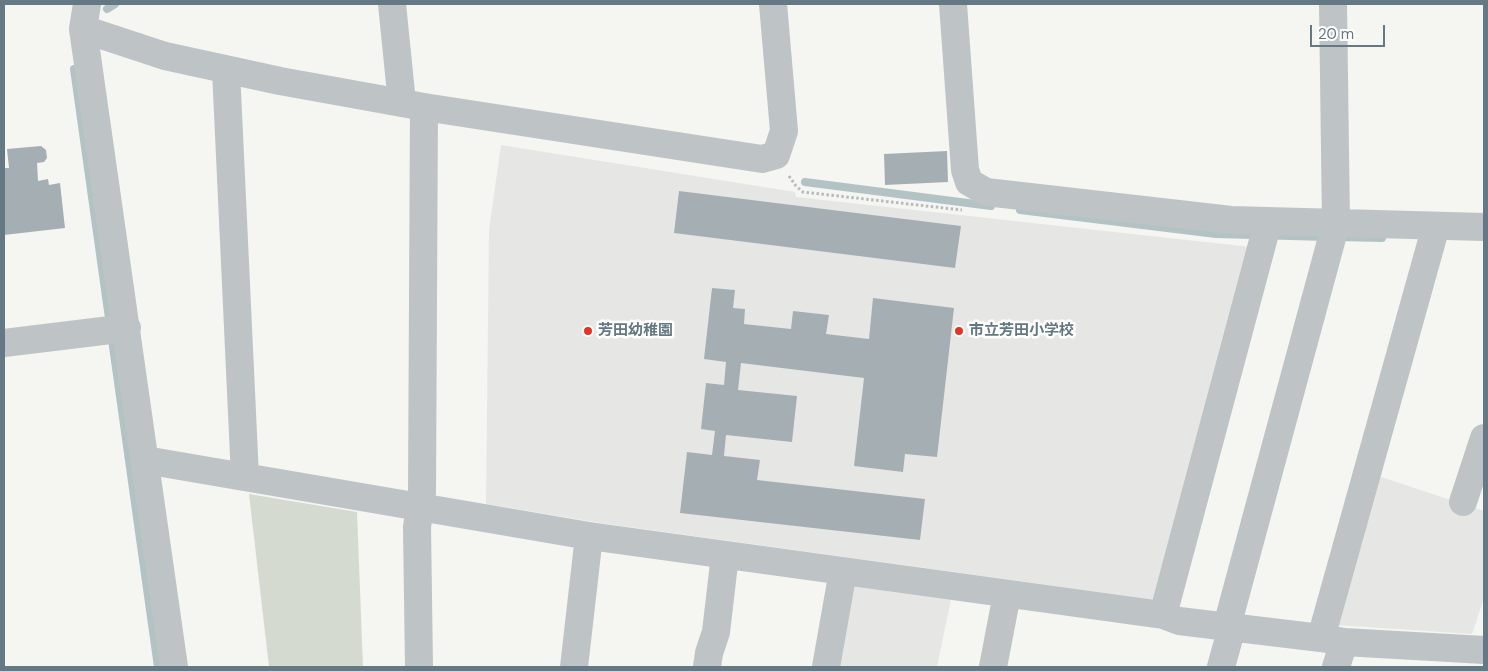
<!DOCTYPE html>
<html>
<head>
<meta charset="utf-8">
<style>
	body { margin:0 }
	#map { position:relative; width:1488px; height:671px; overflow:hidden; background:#f5f5f1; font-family:"DM Sans",sans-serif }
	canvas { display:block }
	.frame { position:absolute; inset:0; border:5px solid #647983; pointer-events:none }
	.scale { position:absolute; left:1310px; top:25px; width:75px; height:22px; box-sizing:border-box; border:2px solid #647983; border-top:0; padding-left:6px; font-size:15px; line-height:18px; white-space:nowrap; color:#647983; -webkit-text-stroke:4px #fff; paint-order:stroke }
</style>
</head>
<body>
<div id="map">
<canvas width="1488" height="671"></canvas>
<div class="frame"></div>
<div class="scale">20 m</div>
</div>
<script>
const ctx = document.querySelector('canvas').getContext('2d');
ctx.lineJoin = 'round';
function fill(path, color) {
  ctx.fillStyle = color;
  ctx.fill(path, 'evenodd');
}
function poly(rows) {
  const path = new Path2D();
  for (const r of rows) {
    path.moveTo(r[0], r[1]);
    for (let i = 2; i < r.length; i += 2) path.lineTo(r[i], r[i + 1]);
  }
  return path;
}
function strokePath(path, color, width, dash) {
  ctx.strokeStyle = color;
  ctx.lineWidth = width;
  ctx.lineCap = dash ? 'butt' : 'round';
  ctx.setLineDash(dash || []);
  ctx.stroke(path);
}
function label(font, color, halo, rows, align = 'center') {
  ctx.font = font + ' "DM Sans","Noto Sans JP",sans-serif';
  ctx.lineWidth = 5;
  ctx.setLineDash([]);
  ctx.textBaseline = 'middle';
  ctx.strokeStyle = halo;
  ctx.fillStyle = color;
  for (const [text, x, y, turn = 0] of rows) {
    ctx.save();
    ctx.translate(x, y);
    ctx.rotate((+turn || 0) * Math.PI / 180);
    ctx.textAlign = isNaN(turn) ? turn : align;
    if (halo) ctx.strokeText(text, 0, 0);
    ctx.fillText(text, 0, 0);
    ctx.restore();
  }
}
const built = poly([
	[501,145,795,192,796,197,1251,247,1156,600,600,523,486,504,489,230],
	[1375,475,1484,511,1484,598,1472,634,1335,625],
	[848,584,951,599,937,667,833,667]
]);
const green = poly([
	[249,494,357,512,363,667,269,667]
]);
const stream = poly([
	[107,9,115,4],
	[74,69,158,667],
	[805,182,991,206],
	[1020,210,1216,234,1327,237],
	[1338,237,1382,238]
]);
const building = poly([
	[41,146,46,150,47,158,44,162,37,163,38,181,48,179,49,185,60,183,65,228,4,235,4,168,9,168,7,149],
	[947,151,948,182,885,185,884,154],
	[679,191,961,226,955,268,674,233],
	[712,288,735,290,733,308,745,309,744,324,791,329,793,311,829,315,826,334,869,339,873,298,954,308,937,457,905,454,903,472,854,466,864,378,741,363,738,390,797,396,792,442,726,435,724,456,760,460,757,480,925,499,920,540,680,513,687,452,712,455,715,431,701,429,706,383,724,385,726,362,704,359]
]);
const path = poly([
	[789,176,796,186,803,192,962,210]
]);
const minor = poly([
	[87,4,83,29,174,667],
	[392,4,402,103],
	[953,4,965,170,969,182,986,192,1231,220,1484,227],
	[83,29,165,56,280,81,424,107,762,159,776,155,784,131,773,4],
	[226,70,245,477],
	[4,343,127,328],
	[145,460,589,536,1163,615,1179,621,1321,638,1344,642,1484,650],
	[1463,502,1484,438],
	[1163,615,1268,222],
	[1227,626,1336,223,1333,4],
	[1321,638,1436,226],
	[419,667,417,527,422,492,424,107],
	[574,667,589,536],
	[707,667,709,653,716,632,725,555],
	[826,667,843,571],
	[993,667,1007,594],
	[1221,667,1232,627],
	[1336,667,1344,642]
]);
const markers = [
	[588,331,5,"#e53522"],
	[959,331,5,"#e53522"]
];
const poiNames = [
	["芳田幼稚園",598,331],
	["市立芳田小学校",969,331]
];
fill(built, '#e6e7e5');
fill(green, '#d5dad1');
strokePath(stream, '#b3c3c5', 8);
fill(building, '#a5afb3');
strokePath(path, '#b8bbbd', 3, [2.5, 2.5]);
strokePath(minor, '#bec3c6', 28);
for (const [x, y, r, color] of markers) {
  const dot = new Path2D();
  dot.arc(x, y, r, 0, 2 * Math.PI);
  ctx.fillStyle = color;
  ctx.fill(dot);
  strokePath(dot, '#fff', 2);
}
label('bold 15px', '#647983', '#fff', poiNames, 'left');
</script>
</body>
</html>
